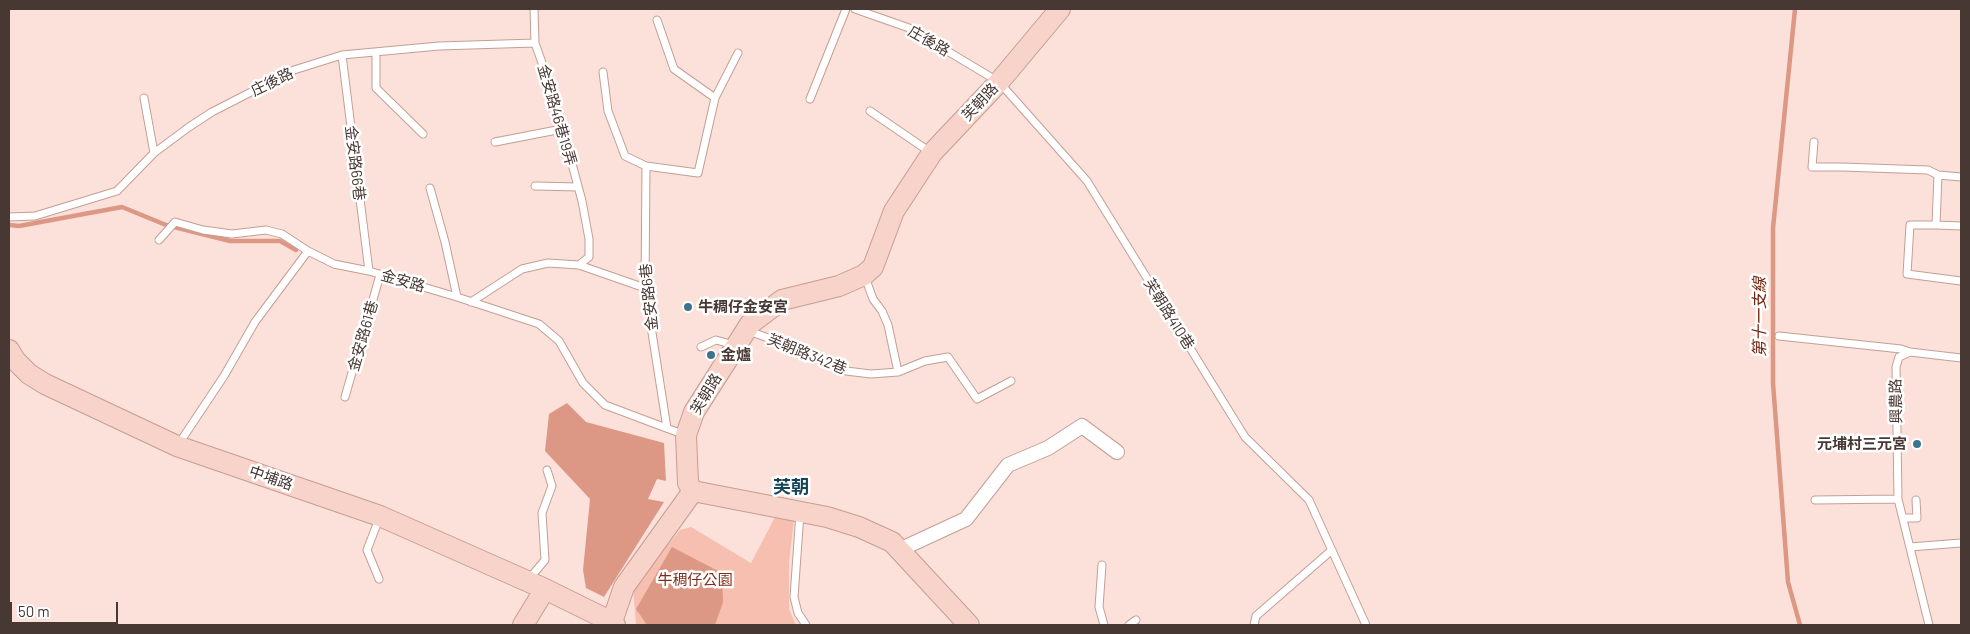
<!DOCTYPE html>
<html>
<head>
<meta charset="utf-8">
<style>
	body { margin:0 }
	#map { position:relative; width:1970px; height:634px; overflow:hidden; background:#fbe1da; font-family:Barlow,sans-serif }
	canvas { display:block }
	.frame { position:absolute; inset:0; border:10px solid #483833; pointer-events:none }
	.scale { position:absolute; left:10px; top:602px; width:108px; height:22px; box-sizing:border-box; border:2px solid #483833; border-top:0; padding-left:6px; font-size:15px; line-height:18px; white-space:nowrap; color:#483833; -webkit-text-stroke:4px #fff; paint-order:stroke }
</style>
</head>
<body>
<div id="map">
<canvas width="1970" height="634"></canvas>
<div class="frame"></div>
<div class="scale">50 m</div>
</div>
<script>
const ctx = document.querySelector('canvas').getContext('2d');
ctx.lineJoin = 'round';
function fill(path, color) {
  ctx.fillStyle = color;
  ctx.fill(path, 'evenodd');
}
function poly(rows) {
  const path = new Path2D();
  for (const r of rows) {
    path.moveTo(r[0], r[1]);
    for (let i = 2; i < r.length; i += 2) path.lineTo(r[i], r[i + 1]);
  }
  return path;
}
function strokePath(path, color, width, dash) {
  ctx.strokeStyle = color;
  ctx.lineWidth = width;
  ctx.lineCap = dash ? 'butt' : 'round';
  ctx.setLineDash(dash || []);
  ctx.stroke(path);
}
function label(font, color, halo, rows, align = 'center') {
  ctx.font = font + ' Barlow,"Noto Sans TC",sans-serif';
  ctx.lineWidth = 5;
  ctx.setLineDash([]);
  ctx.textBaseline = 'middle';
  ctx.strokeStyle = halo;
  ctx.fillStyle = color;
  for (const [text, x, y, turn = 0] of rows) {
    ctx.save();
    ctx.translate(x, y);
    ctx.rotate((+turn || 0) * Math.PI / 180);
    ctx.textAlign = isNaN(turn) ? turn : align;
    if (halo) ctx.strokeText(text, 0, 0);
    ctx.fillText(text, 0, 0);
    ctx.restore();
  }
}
const green = poly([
	[775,517,794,521,789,561,789,609,796,625,636,625,633,587,680,530,691,527,751,563]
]);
const water = poly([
	[567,403,586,422,664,443,666,481,657,479,648,499,664,502,604,597,586,588,583,570,590,499,545,451,549,414],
	[672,547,722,573,723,602,715,625,647,625,636,609]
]);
const stream = poly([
	[1795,9,1773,228,1773,383,1788,582,1800,625],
	[9,225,19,226,122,207,166,225,230,241,280,241,296,250]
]);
const lane = poly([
	[855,9,909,28,999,82,1087,181,1245,437,1309,500,1366,625],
	[657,20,674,69,715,98,698,173,646,166,645,288,667,428],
	[535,43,554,97,582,201,589,239,589,257,579,265],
	[376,52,376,88,423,134],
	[342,55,369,271],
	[603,72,608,111,625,156,646,166],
	[144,98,154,153],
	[715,98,738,53],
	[810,99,846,9],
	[870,111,930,152],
	[495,142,562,129],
	[1814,142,1812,167,1842,167,1928,170,1938,175,1936,225,1910,225,1907,274,1961,281],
	[1938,175,1961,177],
	[535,186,578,187],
	[430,188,445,242,457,297],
	[9,217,35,216,117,191,154,153,189,127,212,112,294,70,342,55,439,46,535,43,534,9],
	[1936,225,1961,226],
	[159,240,175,222,203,230,232,234,266,230,282,234,308,251,334,264,369,271,457,297,539,324,559,341,583,383,605,405,685,435],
	[865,277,873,299,882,311,888,325,898,372],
	[471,302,522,269,548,263,579,265,645,288],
	[749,331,825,359,846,371,871,374,898,372,925,361,948,357,977,399,1011,381],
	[1779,336,1901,349,1910,352],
	[701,347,716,340,734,345],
	[345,397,380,275],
	[178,445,224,376,255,322,308,251],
	[1815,500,1898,499],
	[800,513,794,597,798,613,806,625],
	[1903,518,1917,518,1916,500],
	[1910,547,1961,543],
	[1102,565,1099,607,1104,625],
	[379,579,367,550,379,519],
	[529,579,545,560,542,513,552,486,547,470],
	[1129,625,1136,620],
	[1254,625,1256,616,1332,550],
	[1929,625,1898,499,1896,367,1899,357,1910,352,1961,358]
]);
const street = poly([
	[899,550,966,519,1008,465,1048,448,1082,426,1117,452]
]);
const secondary = poly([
	[9,350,15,360,29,374,45,384,177,446,380,516,545,589,612,622,615,625],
	[693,491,688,483,686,435,694,412,750,324,782,300,839,286,864,275,873,267,894,211,932,153,999,82,1060,9],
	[693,491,827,517,859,527,892,542,969,625],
	[612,622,624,587,693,491],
	[523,625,545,589]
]);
const markers = [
	[688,307,5,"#3c748e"],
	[711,355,5,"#3c748e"],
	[1917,444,5,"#3c748e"]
];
const streetNames = [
	["庄後路",929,41,30],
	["庄後路",272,82,-26],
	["芙朝路",980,102,-47],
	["金安路46巷19弄",557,115,74],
	["金安路66巷",355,163,83],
	["金安路",403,281,16],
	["金安路6巷",649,297,-96],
	["芙朝路410巷",1169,314,58],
	["金安路61巷",363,336,-74],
	["芙朝路342巷",807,354,22],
	["芙朝路",706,394,-59],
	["興農路",1896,401,-91],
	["中埔路",271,478,19]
];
const poiNames = [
	["牛稠仔金安宮",698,307],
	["金爐",721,355],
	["元埔村三元宮",1907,444,"right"]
];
const parkNames = [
	["牛稠仔公園",695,580]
];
const waterNames = [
	["第十一支線",1760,317,-90]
];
const quarterNames = [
	["芙朝",791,487]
];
fill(green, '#f6bfb0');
fill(water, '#dd9885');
strokePath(stream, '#dd9885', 4.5);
strokePath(lane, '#c59e93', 9);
strokePath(street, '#c59e93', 16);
strokePath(secondary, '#c59e93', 22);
strokePath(lane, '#fff', 7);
strokePath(street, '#fff', 14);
strokePath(secondary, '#f7d3c9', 20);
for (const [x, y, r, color] of markers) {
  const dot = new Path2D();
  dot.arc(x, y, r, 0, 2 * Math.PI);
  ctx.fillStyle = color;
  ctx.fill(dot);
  strokePath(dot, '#fff', 2);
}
label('15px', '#483833', '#fff', streetNames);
label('bold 15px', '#483833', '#fff', poiNames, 'left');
label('15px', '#7f2d16', '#fff', parkNames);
label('italic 16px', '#74230b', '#fff', waterNames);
label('bold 18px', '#174559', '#fff', quarterNames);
</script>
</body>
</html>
